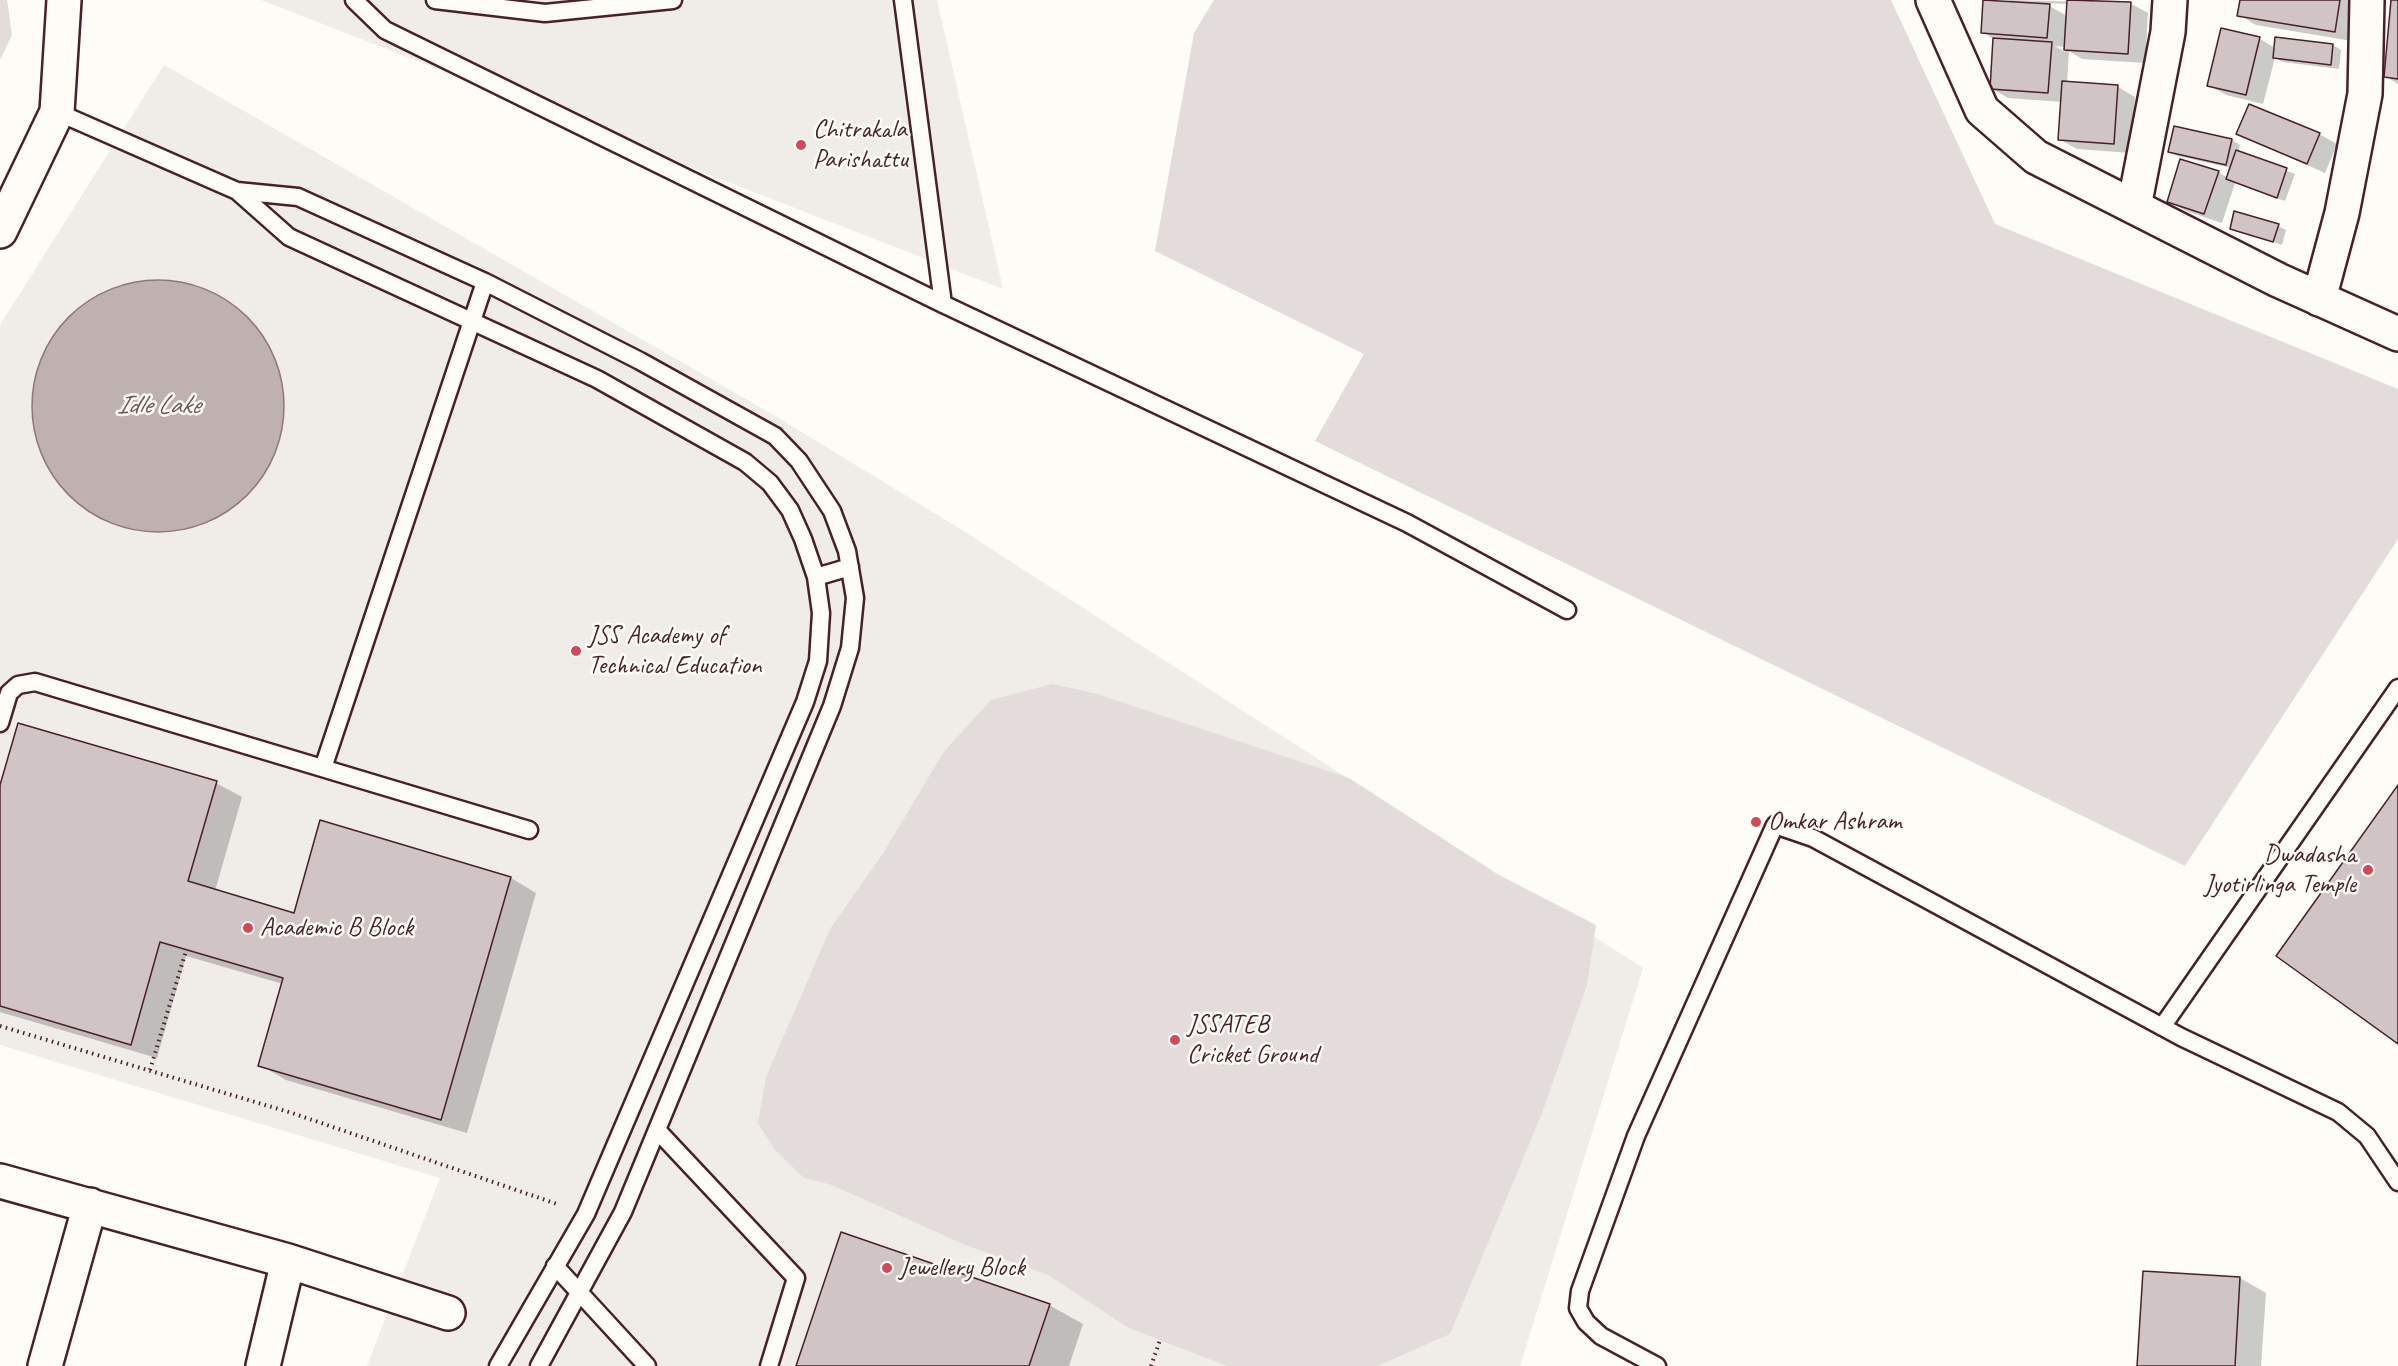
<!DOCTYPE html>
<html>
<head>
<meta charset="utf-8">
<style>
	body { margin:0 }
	canvas { display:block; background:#fdfcf7 }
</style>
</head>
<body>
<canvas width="2398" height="1366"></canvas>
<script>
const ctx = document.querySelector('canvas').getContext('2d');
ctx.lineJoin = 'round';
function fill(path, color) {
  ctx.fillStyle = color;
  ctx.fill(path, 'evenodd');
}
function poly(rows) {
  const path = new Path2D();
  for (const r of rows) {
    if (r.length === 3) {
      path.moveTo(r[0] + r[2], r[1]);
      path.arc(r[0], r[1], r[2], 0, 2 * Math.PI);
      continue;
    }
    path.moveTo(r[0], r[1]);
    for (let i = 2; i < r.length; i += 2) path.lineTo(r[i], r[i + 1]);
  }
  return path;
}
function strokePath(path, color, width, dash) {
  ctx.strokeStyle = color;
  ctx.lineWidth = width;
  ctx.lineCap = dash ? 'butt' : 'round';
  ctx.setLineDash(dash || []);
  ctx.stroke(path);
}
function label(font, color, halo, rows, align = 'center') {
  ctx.font = font + ' Caveat,sans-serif';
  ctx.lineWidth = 5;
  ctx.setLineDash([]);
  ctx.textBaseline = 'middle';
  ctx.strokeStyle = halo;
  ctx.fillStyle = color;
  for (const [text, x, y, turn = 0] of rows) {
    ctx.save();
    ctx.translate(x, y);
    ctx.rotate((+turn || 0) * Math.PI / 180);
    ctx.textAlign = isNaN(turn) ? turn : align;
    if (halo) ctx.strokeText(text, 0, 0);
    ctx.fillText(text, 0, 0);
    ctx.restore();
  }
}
const built = poly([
	[261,0,937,0,1003,289],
	[164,65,772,414,954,525,1643,968,1520,1366,367,1366,440,1178,0,1045,0,325]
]);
const green = poly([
	[0,0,7,0,12,35,0,60],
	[1214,0,1891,0,1995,224,2398,389,2398,539,2185,866,1315,441,1364,354,1155,251,1194,33],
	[1052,684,1097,694,1349,778,1499,875,1596,925,1587,985,1542,1113,1450,1334,1377,1366,1227,1366,1129,1328,1048,1275,963,1244,832,1185,804,1178,775,1150,758,1123,766,1077,830,929,884,852,943,753,991,700]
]);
const water = poly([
	[158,406,126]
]);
const shadow = poly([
	[2008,0,2130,3,2148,13,2145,63,2082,59,2069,51,2067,83,2118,87,2135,97,2131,153,2077,149,2059,139,2062,102,2008,98,1991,88,1994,39,1982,32,2014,3],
	[2044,3,2068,4,2067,16],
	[2055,46,2065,47,2065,52],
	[2241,0,2359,0,2352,41,2256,25,2239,15],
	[2392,0,2398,0,2398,84,2385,76],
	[2222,30,2260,39,2275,48,2277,38,2333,45,2341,50,2339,69,2283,62,2275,58,2263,104,2226,95,2209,85],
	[2238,134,2319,134,2337,144,2325,173],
	[2232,140,2240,145,2238,153,2295,174,2285,201,2235,183,2222,223,2186,211,2168,201,2218,172,2228,178,2231,168,2178,156,2169,152],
	[2278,226,2286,230,2282,245,2232,228],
	[216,783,242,797,215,891,295,915,321,822,511,878,536,893,467,1133,286,1080,260,1065,283,984,186,956,157,1058,0,1012,0,791],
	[2145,1272,2240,1278,2266,1293,2261,1366,2139,1366],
	[1049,1305,1083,1324,1069,1366,797,1366]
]);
const building = poly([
	[1983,0,2050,4,2047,38,1981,33,1983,0],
	[2067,0,2131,2,2128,54,2064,50,2067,0],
	[2240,0,2340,0,2335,32,2237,16,2240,0],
	[2391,0,2398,0,2398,79,2384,77,2391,0],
	[2221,28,2260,37,2246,95,2207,86,2221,28],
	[2275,37,2333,44,2331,65,2273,58,2275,37],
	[1993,38,2052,42,2048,93,1990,89,1993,38],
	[2062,81,2118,85,2114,144,2058,140,2062,81],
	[2249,104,2320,133,2307,164,2236,134,2249,104],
	[2174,126,2232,139,2226,165,2168,152,2174,126],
	[2236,150,2287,168,2277,198,2226,179,2236,150],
	[2180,159,2219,171,2204,214,2167,202,2180,159],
	[2234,211,2279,224,2273,242,2230,229,2234,211],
	[18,723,217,781,188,881,294,913,320,820,511,877,441,1120,258,1066,283,978,160,942,131,1045,0,1006,0,785,18,723],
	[2398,785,2398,1044,2276,956,2398,785],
	[841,1232,1050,1304,1029,1366,796,1366,841,1232],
	[2143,1271,2240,1277,2235,1366,2137,1366,2143,1271]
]);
const path = poly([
	[0,1026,292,1113,560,1205],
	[150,1070,186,951],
	[1151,1366,1160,1340]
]);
const service = poly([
	[354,0,385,30,943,304,903,0],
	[435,0,545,13,673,0],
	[57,112,237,191,289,237,597,379,745,462,770,483,790,510,803,539,816,577,821,613,818,661,805,702,586,1214,498,1366],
	[237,191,298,197,485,282,640,361,775,436,799,461,832,511,847,551,855,598,850,648,832,706,623,1212,539,1366],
	[943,304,1407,523,1567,610],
	[816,577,850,567],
	[0,723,9,693,18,685,35,682,529,830],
	[323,768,485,282],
	[2162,1027,2398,688],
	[657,1130,796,1278,769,1366],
	[555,1266,647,1366],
	[1657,1366,1601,1336,1586,1322,1578,1308,1580,1291,1636,1136,1775,825,1813,838,2181,1037,2338,1112,2367,1136,2398,1182]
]);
const minor = poly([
	[1933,0,1982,110,2036,157,2278,280,2398,334],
	[2134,207,2168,32,2170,0],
	[2319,299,2342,213,2365,94,2367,0],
	[0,1181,288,1261,263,1366],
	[288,1261,448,1313],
	[45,1366,90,1205]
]);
const secondary = poly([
	[0,231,57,112,64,0]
]);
const markers = [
	[801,145,6,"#d1495b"],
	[576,651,6,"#d1495b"],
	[1756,822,6,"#d1495b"],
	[2368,870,6,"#d1495b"],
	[248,928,6,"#d1495b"],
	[1175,1040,6,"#d1495b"],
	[887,1268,6,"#d1495b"]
];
const poiNames = [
	["Chitrakala",813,130],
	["Parishattu",813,160],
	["JSS Academy of",588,636],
	["Technical Education",588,666],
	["Omkar Ashram",1768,822],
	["Dwadasha",2356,855,"right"],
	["Jyotirlinga Temple",2356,885,"right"],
	["Academic B Block",260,928],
	["JSSATEB",1187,1025],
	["Cricket Ground",1187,1055],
	["Jewellery Block",899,1268]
];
const waterNames = [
	["Idle Lake",158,406]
];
fill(built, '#f0ece8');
fill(green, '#e3dcda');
fill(water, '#c0b1b1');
strokePath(water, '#91777b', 1.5);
fill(shadow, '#0003');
fill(building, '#d0c5c4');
strokePath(building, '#4a1f2b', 1.5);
strokePath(service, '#4a1f2b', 21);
strokePath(minor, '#4a1f2b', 38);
strokePath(secondary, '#4a1f2b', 38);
strokePath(path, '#4a1f2b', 4, [1.5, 4.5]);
strokePath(service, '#fdfcf7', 16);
strokePath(minor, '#fdfcf7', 33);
strokePath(secondary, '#fdfcf7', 33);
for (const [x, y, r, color] of markers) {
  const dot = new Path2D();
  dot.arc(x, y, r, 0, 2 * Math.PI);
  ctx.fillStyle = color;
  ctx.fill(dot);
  strokePath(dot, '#fdfcf7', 2);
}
label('26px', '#4a1f2b', '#fdfcf7', poiNames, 'left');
label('italic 27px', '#73525a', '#fdfcf7', waterNames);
</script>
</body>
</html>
